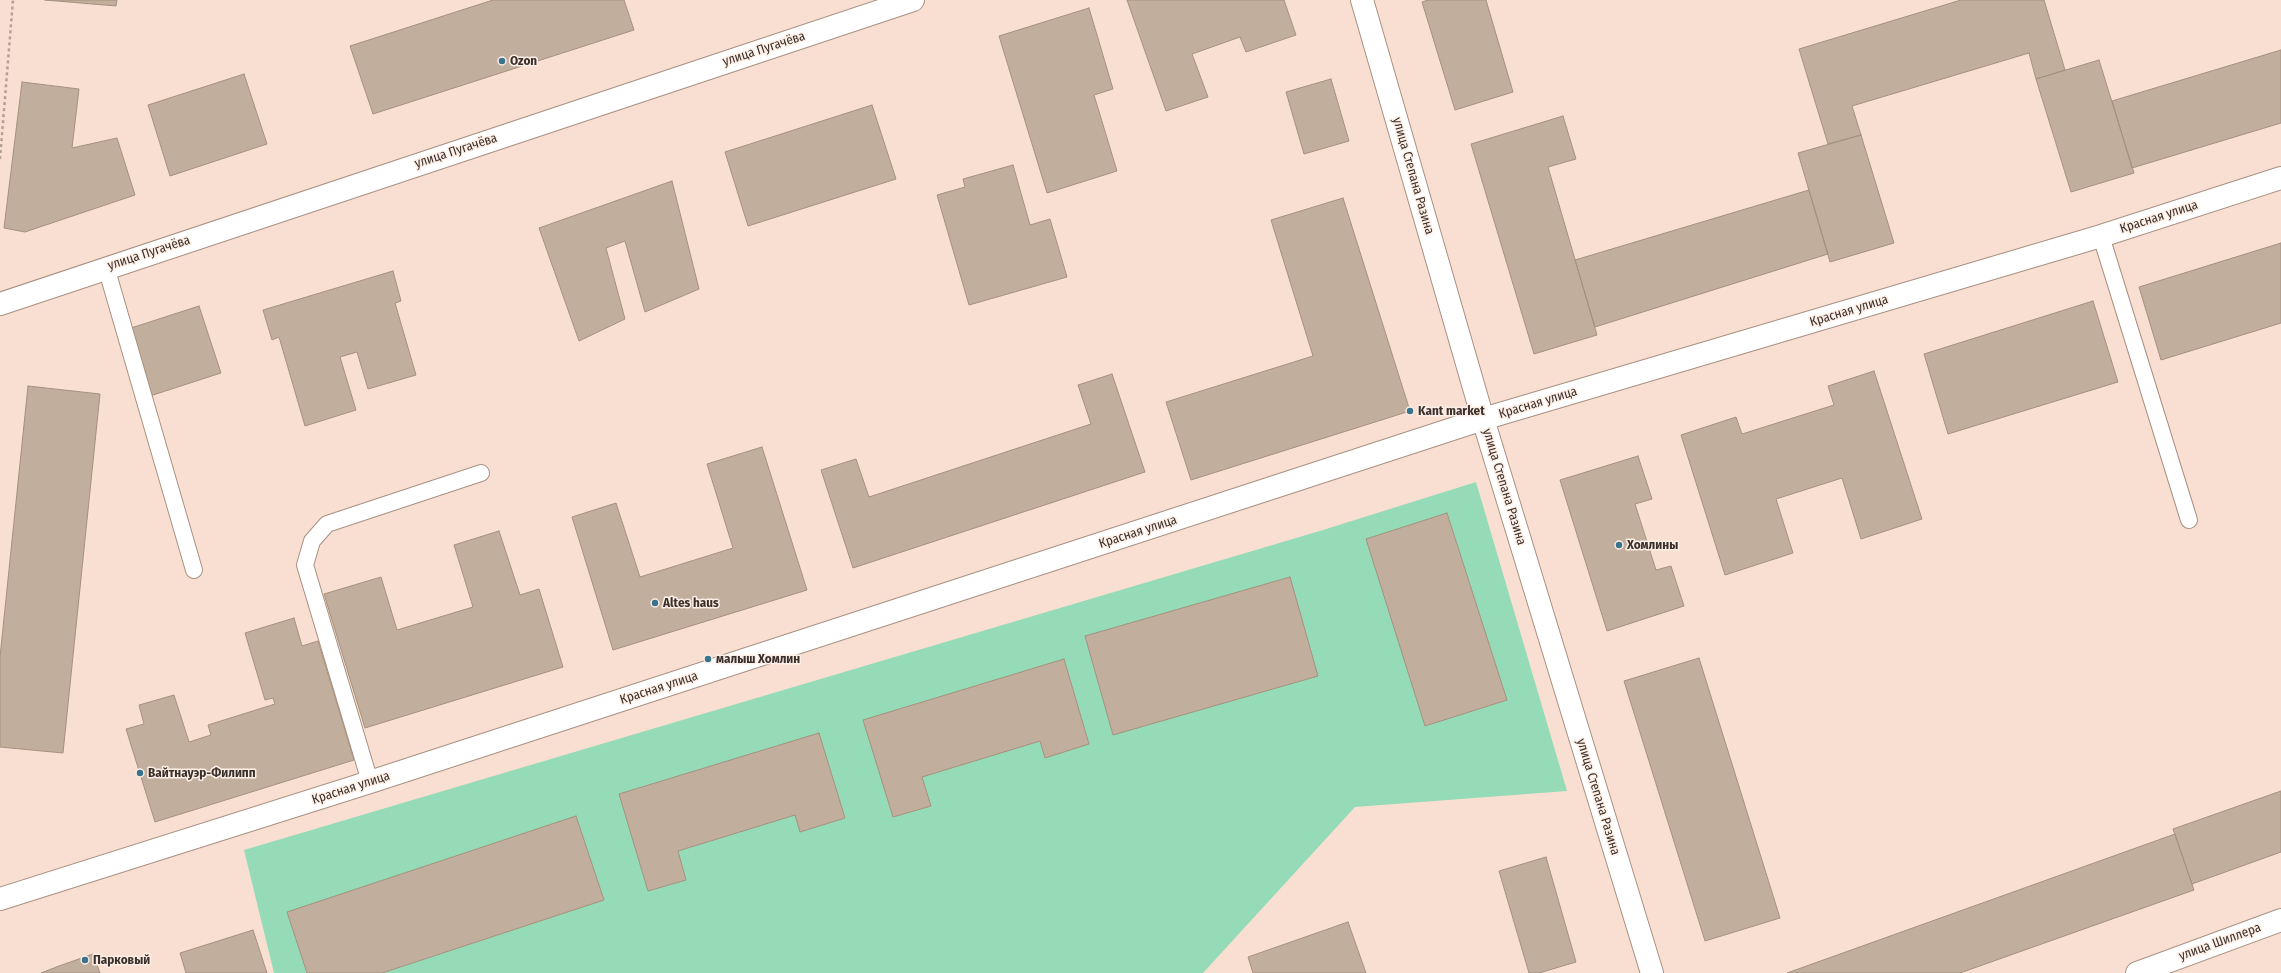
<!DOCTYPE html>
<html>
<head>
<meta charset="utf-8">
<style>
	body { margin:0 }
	canvas { display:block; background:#f9dfd1 }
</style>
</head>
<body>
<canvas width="2281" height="973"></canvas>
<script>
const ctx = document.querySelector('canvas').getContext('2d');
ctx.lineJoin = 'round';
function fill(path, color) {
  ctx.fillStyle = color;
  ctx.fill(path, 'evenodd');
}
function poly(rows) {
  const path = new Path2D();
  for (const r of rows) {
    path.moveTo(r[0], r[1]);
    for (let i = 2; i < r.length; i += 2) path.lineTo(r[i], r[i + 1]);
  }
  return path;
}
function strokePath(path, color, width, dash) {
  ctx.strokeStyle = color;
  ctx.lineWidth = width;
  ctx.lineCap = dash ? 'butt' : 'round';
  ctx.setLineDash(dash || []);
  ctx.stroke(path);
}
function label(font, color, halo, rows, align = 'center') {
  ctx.font = font + ' "Fira Sans Condensed",sans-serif';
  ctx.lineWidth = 3;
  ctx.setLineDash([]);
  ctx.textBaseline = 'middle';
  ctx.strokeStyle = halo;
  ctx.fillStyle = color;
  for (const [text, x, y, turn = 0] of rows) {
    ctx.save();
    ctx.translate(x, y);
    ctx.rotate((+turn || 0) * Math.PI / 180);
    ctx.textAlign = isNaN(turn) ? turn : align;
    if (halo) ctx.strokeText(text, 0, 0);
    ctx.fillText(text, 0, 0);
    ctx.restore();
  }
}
const green = poly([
	[1476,482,1567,791,1355,807,1203,973,274,973,244,850,1323,530]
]);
const building = poly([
	[45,0,117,0,116,6,45,0],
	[493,0,624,0,634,30,373,114,350,46,493,0],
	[1127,0,1284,0,1296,35,1246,52,1240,37,1192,54,1208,97,1166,111,1127,0],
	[1428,0,1486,0,1513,92,1455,110,1422,2,1428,0],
	[1961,0,2044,0,2065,70,2036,79,2029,53,1852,106,1861,135,1828,144,1799,49,1961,0],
	[1089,8,1113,89,1094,95,1117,171,1047,193,999,36,1089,8],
	[2281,50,2281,123,2132,168,2112,101,2281,50],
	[2099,60,2134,173,2071,192,2036,79,2099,60],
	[244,74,267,144,170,176,148,105,244,74],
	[1331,79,1349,141,1304,154,1286,92,1331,79],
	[22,82,79,89,72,148,117,138,135,195,25,232,4,228,22,82],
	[872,105,896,179,748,226,725,152,872,105],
	[1563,116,1576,159,1548,167,1597,335,1534,354,1471,144,1563,116],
	[1861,135,1894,243,1830,262,1798,153,1861,135],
	[1013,165,1030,225,1050,219,1067,277,969,305,937,195,965,187,963,179,1013,165],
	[672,181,699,289,645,312,625,241,606,248,625,319,579,341,539,228,672,181],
	[1809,190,1828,254,1595,327,1575,260,1809,190],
	[1343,198,1410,411,1191,480,1166,402,1313,356,1271,220,1343,198],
	[2281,243,2281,323,2161,360,2139,287,2281,243],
	[393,271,401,301,395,303,416,375,368,389,357,352,340,357,356,410,305,426,279,337,272,340,263,310,393,271],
	[2093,301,2118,382,1948,434,1924,354,2093,301],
	[199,306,221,373,150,396,128,329,199,306],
	[1874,371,1922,519,1861,539,1842,478,1776,499,1793,553,1725,575,1681,435,1736,417,1742,434,1834,405,1828,386,1874,371],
	[1112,374,1145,472,853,568,821,470,856,459,869,497,1091,424,1078,385,1112,374],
	[28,386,100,394,63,753,0,747,0,657,28,386],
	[762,447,807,590,613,650,572,517,616,503,640,577,733,548,707,464,762,447],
	[1638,456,1652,499,1635,504,1656,570,1671,566,1684,606,1607,631,1560,480,1638,456],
	[1447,513,1507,700,1425,726,1366,539,1447,513],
	[499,531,520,595,539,589,563,667,365,728,324,594,381,577,397,630,473,607,454,545,499,531],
	[1290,577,1318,676,1113,735,1085,636,1290,577],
	[294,618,302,646,318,641,354,760,155,822,126,729,144,724,139,705,174,695,189,742,211,735,208,725,275,704,273,698,265,700,245,633,294,618],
	[1699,658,1780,918,1705,941,1624,681,1699,658],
	[1064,659,1089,744,1045,758,1040,741,922,777,931,806,893,817,863,720,1064,659],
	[819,733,845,818,800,832,795,815,678,851,686,880,648,891,619,794,819,733],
	[2281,791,2281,852,2192,884,2173,829,2281,791],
	[576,816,604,900,382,973,307,973,287,912,576,816],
	[2175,834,2194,890,2067,935,1960,973,1787,973,2175,834],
	[1546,857,1576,962,1539,973,1529,973,1499,871,1546,857],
	[1348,922,1366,973,1253,973,1248,957,1348,922],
	[253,930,267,973,186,973,180,953,253,930],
	[93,954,100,973,41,973,59,966,93,954]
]);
const path = poly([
	[0,159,13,0]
]);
const service = poly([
	[2101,236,2189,520],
	[106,267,194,570],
	[370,782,305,565,312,541,327,524,481,473]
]);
const minor = poly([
	[1362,0,1483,419,1652,973],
	[0,899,370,782,1483,419,2101,236,2281,178],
	[2137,973,2281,920]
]);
const tertiary = poly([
	[0,304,913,0]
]);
const markers = [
	[502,61,4,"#3a738d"],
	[1410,411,4,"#3a738d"],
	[1619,545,4,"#3a738d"],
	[655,603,4,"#3a738d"],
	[708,659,4,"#3a738d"],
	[140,773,4,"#3a738d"],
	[85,960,4,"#3a738d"]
];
const streetNames = [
	["улица Пугачёва",764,49,-18],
	["улица Пугачёва",456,151,-18],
	["улица Степана Разина",1413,176,74],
	["Красная улица",2159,217,-18],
	["улица Пугачёва",149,253,-18],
	["Красная улица",1849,311,-17],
	["Красная улица",1538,403,-17],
	["улица Степана Разина",1504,487,73],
	["Красная улица",1138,532,-18],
	["Красная улица",659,688,-18],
	["Красная улица",351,788,-18],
	["улица Степана Разина",1598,797,73],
	["улица Шиллера",2220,942,-20]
];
const poiNames = [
	["Ozon",510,61],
	["Kant market",1418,411],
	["Хомлины",1627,545],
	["Altes haus",663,603],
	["малыш Хомлин",716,659],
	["Вайтнауэр-Филипп",148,773],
	["Парковый",93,960]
];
fill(green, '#96dbb7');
fill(building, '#c2ae9c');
strokePath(building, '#a5917f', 1);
strokePath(service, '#a89183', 18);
strokePath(minor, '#a89183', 24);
strokePath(tertiary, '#a89183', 24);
strokePath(path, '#b4a095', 2.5, [3, 3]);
strokePath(service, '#fff', 16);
strokePath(minor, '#fff', 22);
strokePath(tertiary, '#fff', 22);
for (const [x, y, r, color] of markers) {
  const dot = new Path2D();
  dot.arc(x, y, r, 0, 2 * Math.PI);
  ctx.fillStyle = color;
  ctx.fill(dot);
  strokePath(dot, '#feefe6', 1.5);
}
label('13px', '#3b312c', '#feefe6', streetNames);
label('bold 13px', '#3b312c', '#feefe6', poiNames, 'left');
</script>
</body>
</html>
